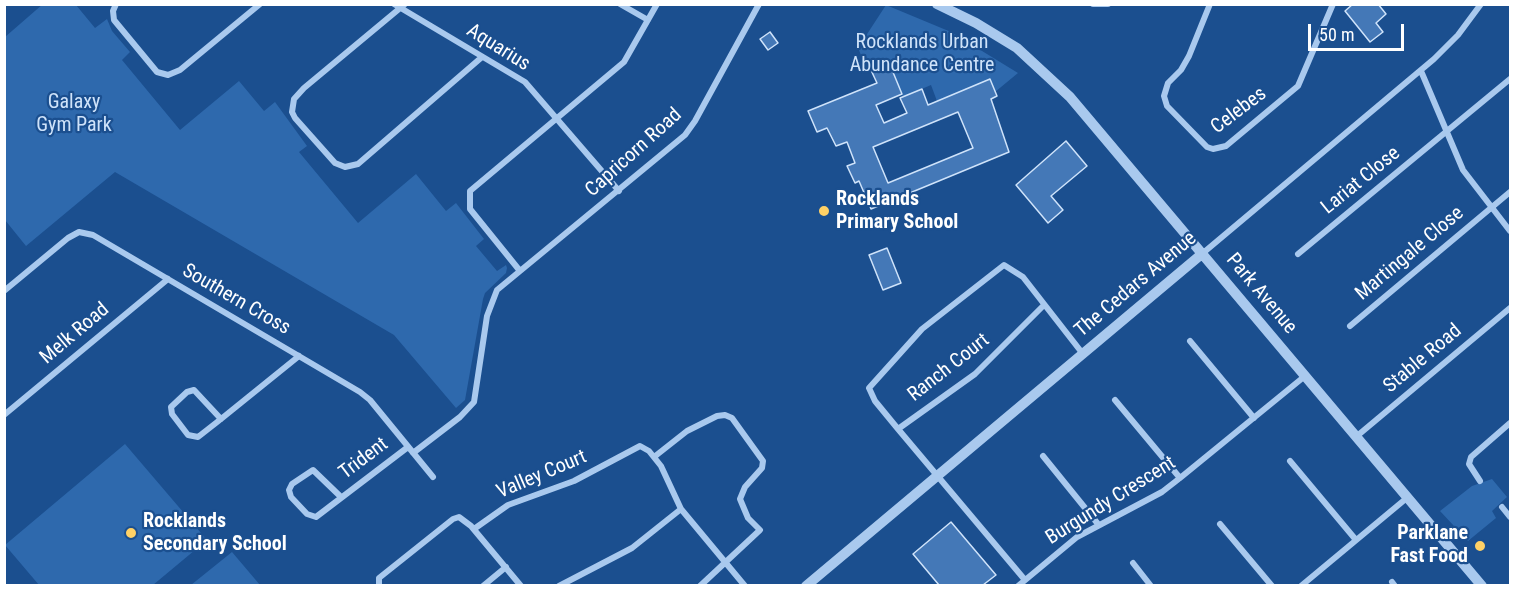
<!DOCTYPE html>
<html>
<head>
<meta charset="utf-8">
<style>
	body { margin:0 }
	#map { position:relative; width:1515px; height:590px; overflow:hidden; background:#1b4f8f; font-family:"Roboto Condensed",sans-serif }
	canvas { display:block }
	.frame { position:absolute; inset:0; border:6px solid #fff; pointer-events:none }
	.scale { position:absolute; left:1308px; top:24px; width:96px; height:27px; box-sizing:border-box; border:3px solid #fff; border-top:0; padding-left:8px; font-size:18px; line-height:21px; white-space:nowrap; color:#fff; -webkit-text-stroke:4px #1b4f8f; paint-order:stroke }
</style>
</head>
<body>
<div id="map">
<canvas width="1515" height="590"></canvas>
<div class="frame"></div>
<div class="scale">50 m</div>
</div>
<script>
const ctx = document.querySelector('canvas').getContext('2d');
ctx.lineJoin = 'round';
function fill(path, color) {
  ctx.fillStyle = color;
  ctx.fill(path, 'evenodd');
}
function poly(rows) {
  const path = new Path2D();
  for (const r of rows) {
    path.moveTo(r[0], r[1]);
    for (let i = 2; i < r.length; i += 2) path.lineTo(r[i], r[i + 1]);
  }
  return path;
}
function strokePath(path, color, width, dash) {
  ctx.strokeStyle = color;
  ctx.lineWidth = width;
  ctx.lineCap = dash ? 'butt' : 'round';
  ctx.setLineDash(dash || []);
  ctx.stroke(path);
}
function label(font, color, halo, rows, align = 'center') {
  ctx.font = font + ' "Roboto Condensed",sans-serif';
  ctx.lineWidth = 4.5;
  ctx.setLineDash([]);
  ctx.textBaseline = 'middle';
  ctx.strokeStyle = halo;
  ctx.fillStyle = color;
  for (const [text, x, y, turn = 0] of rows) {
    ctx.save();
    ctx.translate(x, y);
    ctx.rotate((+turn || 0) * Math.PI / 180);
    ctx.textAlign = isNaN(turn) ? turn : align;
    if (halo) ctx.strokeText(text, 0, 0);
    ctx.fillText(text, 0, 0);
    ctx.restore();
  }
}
const green = poly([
	[43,4,76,5,95,28,107,19,112,31,130,52,122,60,180,130,239,81,264,111,275,102,307,146,299,152,358,223,416,174,446,211,456,203,484,239,476,246,497,271,506,265,507,268,506,273,485,293,483,299,465,400,456,408,394,335,115,172,26,246,5,220,5,37],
	[886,5,951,32,1018,73,995,92,937,101,931,85,903,97,888,60,867,69,858,48],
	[125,444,207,540,153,585,39,585,5,545],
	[1492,479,1507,497,1492,511,1496,518,1468,541,1440,511,1472,486],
	[232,552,260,585,191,585]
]);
const building = poly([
	[1353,4,1378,4,1386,14,1376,23,1383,32,1370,42,1345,11,1353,4],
	[770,32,778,43,768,50,760,39,770,32],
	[888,60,902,94,876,105,884,123,907,113,900,98,922,89,928,105,990,79,997,96,991,99,1009,152,871,209,859,181,855,183,847,166,855,163,847,142,836,146,827,128,817,132,808,111,877,83,870,68,888,60],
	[958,112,973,148,888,183,873,147,958,112],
	[1066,141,1087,166,1051,196,1063,210,1048,223,1016,185,1066,141],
	[887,248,901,283,883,290,869,255,887,248],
	[951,522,996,575,983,585,939,585,913,554,951,522]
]);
const minor = poly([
	[116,4,113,11,114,20,157,72,168,75,180,70,260,4],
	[394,4,525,82,619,191],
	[405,4,304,88,294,99,292,112,295,118,335,163,345,167,358,164,482,57],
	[620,4,648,20],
	[1093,4,1108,4],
	[1210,4,1189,56,1181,70,1168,83,1164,96,1167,106,1207,147,1213,149,1226,146,1298,86,1333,4],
	[1421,71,1463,170,1510,231],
	[1203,253,1434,59,1458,35,1481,4],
	[1298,254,1510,79],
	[520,271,470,209,470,191,624,62,657,4],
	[4,291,68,238,79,232,93,235,360,392,370,400,433,477],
	[1350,326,1510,192],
	[1190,341,1254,418],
	[1115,400,1180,478],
	[4,415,168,279],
	[221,419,194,390,187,392,171,407,172,414,188,435,198,437,221,419,299,356],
	[898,429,975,374,1044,305],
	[1357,436,1510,308],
	[413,453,460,417,474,402,487,316,497,290,685,135,695,121,759,4],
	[1043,456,1098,524],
	[654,457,687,431,717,416,725,415,732,418,763,461,762,468,745,487,740,499,748,518,760,530,700,586],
	[1290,461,1356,540],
	[1480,481,1469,464,1471,457,1510,423],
	[341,497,313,470,292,484,289,490,291,497,307,514,316,517,408,447],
	[1502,507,1510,517],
	[1220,524,1272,586],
	[474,529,508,505,574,481,640,446,649,451,661,466,681,509,745,586],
	[1133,563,1151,586],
	[1025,580,898,429,875,401,869,388,922,329,1004,265,1023,277,1083,354],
	[1392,582,1395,586],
	[379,586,379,578,453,519,459,517,471,526,521,586],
	[483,586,506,567],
	[559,586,632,548,681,509],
	[1018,586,1077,537,1162,492,1180,478,1305,376],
	[1301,586,1408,497]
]);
const tertiary = poly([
	[937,4,976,23,1017,48,1070,97,1482,586],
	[806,586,1203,253]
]);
const markers = [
	[824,211,6,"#ffd166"],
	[131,533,6,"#ffd166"],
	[1480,546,6,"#ffd166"]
];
const parkNames = [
	["Rocklands Urban",922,43],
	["Abundance Centre",922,66],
	["Galaxy",74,103],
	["Gym Park",74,126]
];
const streetNames = [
	["Aquarius",498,48,32],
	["Celebes",1239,111,-37],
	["Capricorn Road",634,153,-42],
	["Lariat Close",1361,181,-39],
	["Martingale Close",1410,254,-40],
	["The Cedars Avenue",1136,285,-40],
	["Park Avenue",1261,294,50],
	["Southern Cross",236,300,30],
	["Melk Road",75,334,-40],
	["Stable Road",1423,359,-40],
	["Ranch Court",949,368,-38],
	["Trident",364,459,-37],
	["Valley Court",542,475,-23],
	["Burgundy Crescent",1111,501,-32]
];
const poiNames = [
	["Rocklands",836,200],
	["Primary School",836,223],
	["Rocklands",143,522],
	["Secondary School",143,545],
	["Parklane",1468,534,"right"],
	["Fast Food",1468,557,"right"]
];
fill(green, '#2e69ad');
fill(building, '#4478b7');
strokePath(building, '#cfe3fa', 1.5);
strokePath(minor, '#a9c9ee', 6);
strokePath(tertiary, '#a9c9ee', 10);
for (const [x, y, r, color] of markers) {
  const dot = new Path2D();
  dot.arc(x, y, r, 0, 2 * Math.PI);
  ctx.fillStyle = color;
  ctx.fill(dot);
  strokePath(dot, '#1b4f8f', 2);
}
label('20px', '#cfe3fa', '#1b4f8f', parkNames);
label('20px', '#fff', '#1b4f8f', streetNames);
label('bold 20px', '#fff', '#1b4f8f', poiNames, 'left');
</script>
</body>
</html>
